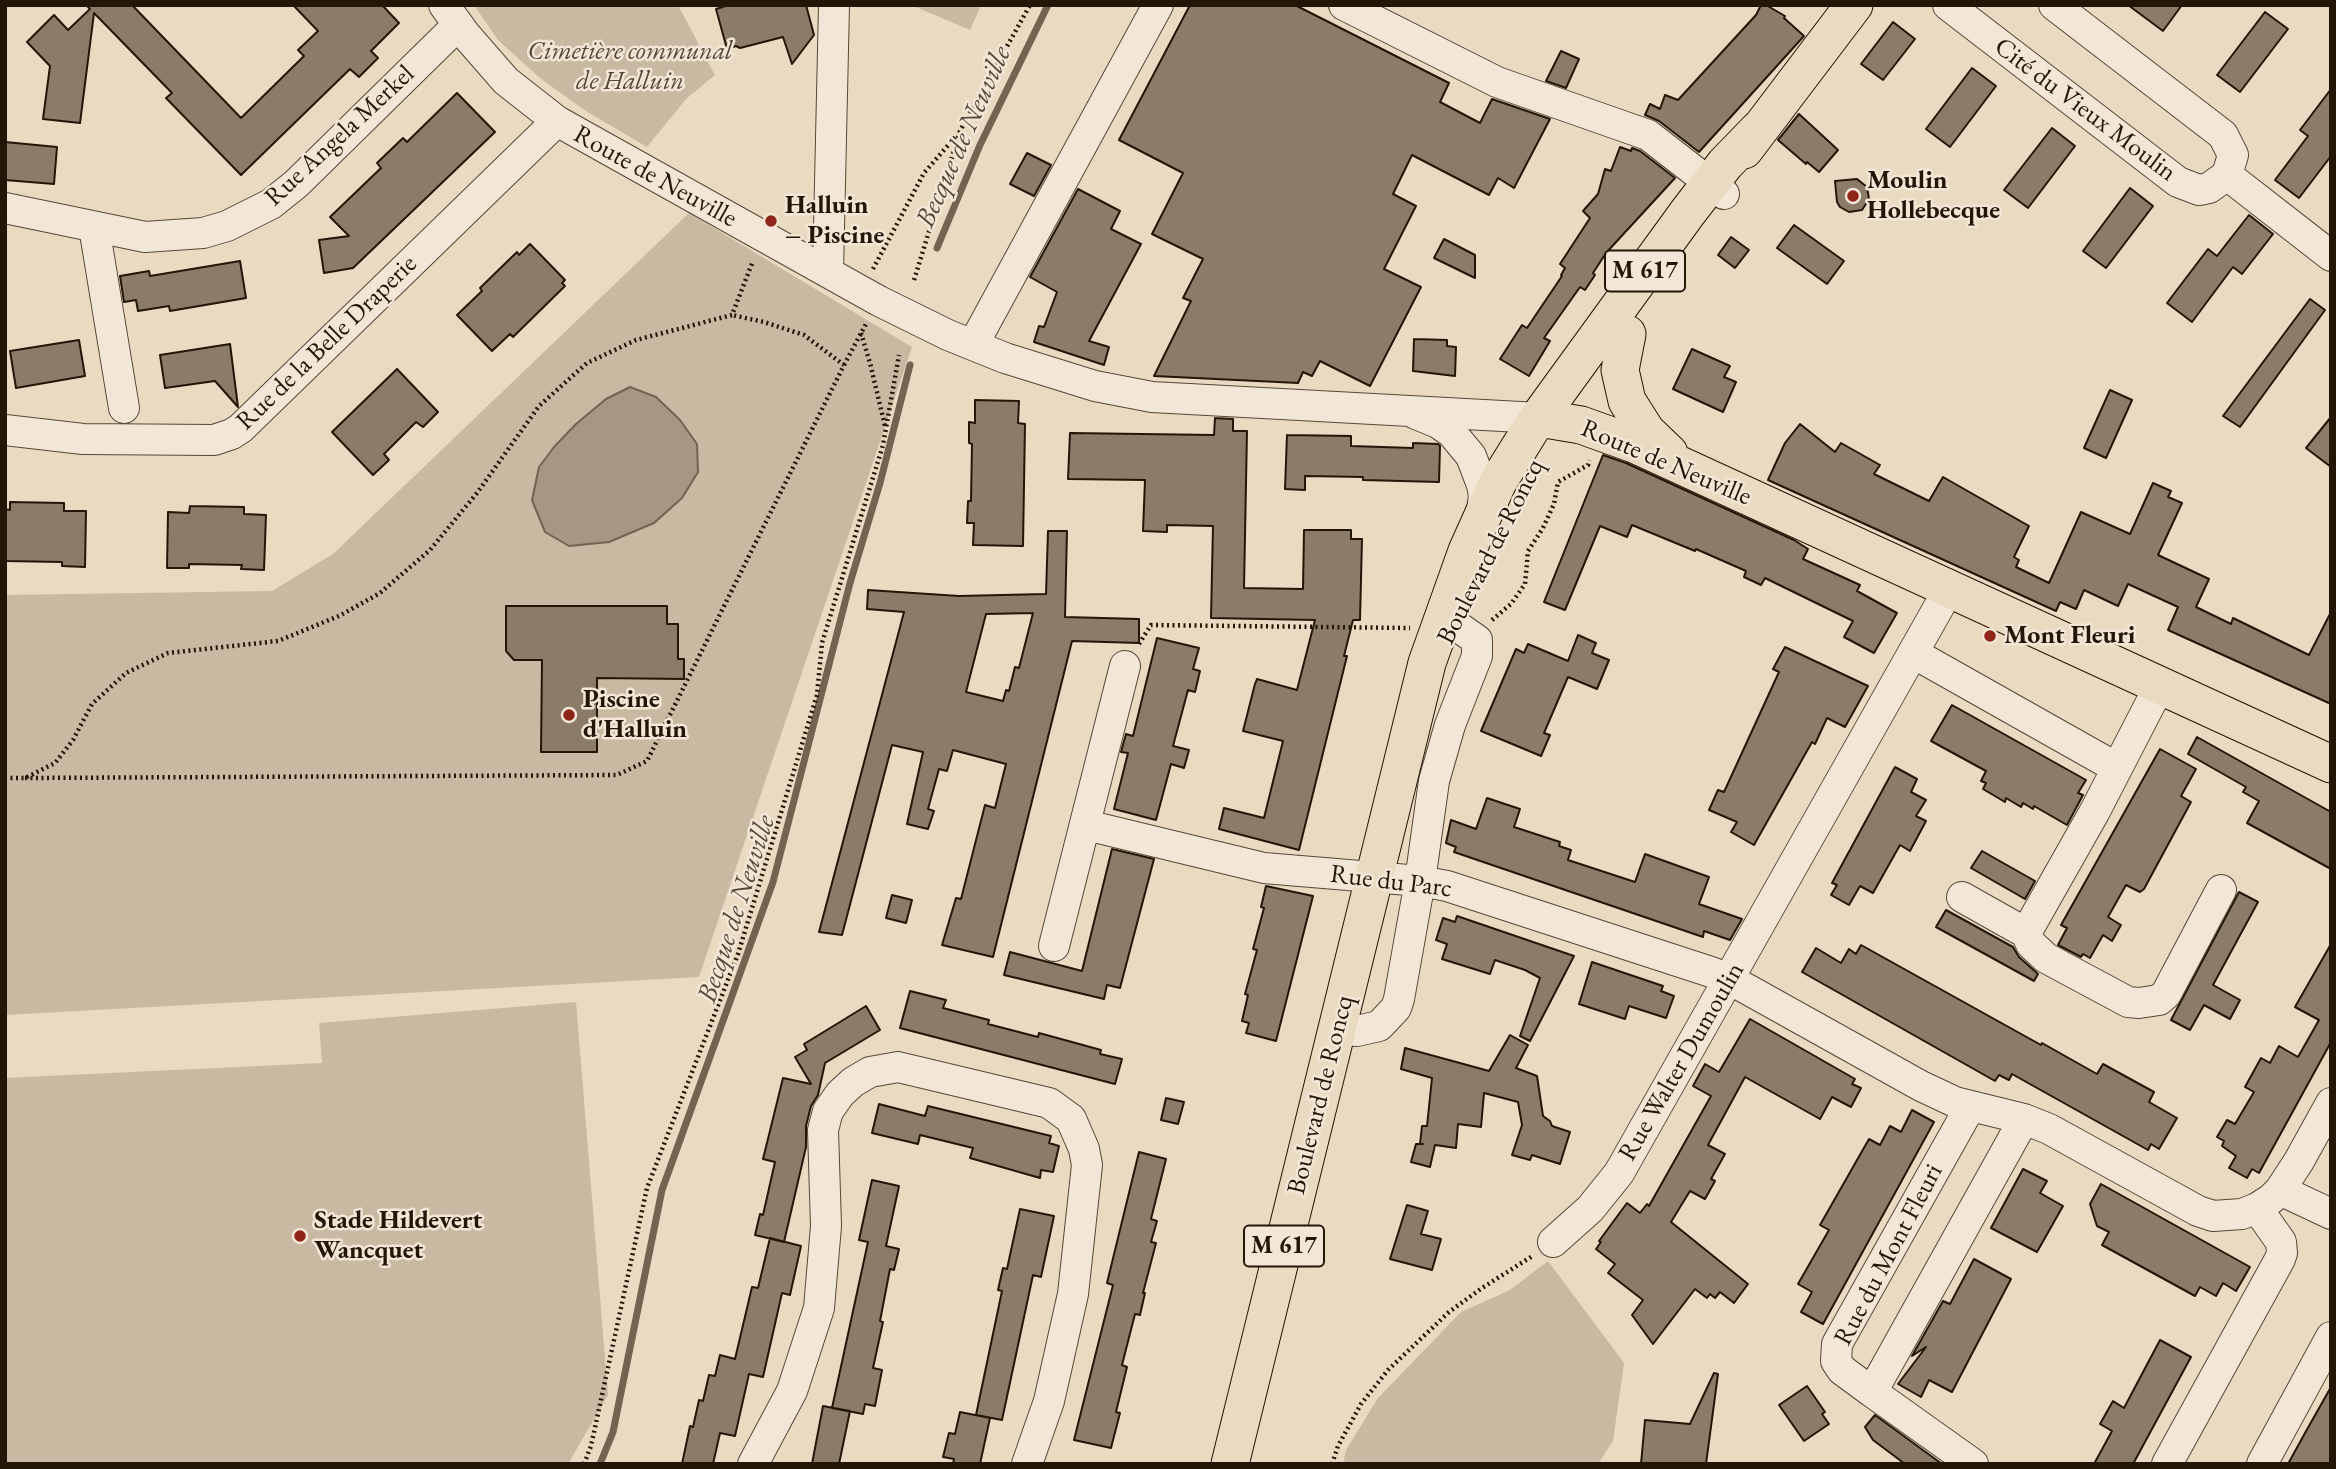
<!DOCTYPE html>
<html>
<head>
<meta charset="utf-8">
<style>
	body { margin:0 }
	#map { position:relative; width:2336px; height:1469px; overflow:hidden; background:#ebdac2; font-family:"EB Garamond",serif }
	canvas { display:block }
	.frame { position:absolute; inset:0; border:7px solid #241607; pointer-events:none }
</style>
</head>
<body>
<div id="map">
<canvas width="2336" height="1469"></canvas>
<div class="frame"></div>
</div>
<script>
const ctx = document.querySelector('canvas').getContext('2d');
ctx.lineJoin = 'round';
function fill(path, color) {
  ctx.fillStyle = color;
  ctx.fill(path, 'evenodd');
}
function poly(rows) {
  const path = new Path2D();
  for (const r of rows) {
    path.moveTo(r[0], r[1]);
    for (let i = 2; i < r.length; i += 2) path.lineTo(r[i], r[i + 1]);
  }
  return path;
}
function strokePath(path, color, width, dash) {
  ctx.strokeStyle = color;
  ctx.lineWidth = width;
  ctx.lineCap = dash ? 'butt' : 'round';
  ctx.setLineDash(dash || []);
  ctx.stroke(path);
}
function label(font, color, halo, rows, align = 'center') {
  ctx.font = font + ' "EB Garamond",serif';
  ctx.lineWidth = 5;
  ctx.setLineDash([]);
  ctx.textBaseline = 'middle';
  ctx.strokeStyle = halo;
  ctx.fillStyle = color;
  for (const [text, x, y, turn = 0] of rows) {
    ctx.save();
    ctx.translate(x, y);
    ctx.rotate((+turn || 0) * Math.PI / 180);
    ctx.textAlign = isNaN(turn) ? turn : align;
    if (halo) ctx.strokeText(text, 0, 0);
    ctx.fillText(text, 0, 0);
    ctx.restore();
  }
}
const green = poly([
	[474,5,678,5,715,75,686,99,647,147,586,111,541,79,498,40],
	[911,5,981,5,970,30],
	[689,213,912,347,699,977,5,1015,5,595,272,591,333,554],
	[576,1002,608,1395,568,1464,5,1464,5,1078,322,1063,319,1023],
	[1548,1261,1624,1363,1613,1441,1598,1464,1343,1464,1346,1450,1378,1398,1461,1312,1510,1290]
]);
const water = poly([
	[630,387,656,397,680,420,697,444,698,472,682,498,654,523,609,542,569,546,545,532,532,500,539,467,554,447,576,424,606,399,630,387]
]);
const stream = poly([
	[937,248,980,145,1048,5],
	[600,1464,613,1432,662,1190,773,882,850,583,880,483,910,365]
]);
const building = poly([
	[86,5,132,5,241,118,304,56,298,50,318,31,293,5,382,5,399,23,371,51,378,58,359,77,350,69,241,175,166,98,172,93,94,13,80,123,43,119,50,66,27,42,54,15,68,30,90,9,86,5],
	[729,5,806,5,814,35,792,64,783,37,740,48,736,46,727,49,716,9,729,5],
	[1190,5,1295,5,1449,83,1440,102,1480,123,1492,99,1550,119,1514,188,1498,178,1489,195,1412,155,1393,194,1416,206,1384,269,1421,287,1370,386,1320,361,1312,376,1303,372,1298,383,1154,376,1191,301,1183,298,1203,259,1152,234,1183,173,1119,140,1190,5],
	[1761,5,1766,5,1785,16,1784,18,1804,36,1699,152,1659,121,1645,115,1650,104,1660,109,1665,95,1678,100,1756,15,1761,5],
	[2128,5,2182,5,2163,31,2128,5],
	[2265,12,2288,29,2240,92,2217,75,2265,12],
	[1893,22,1915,39,1883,80,1861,64,1893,22],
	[1561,51,1579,59,1566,88,1546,81,1561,51],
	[1972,68,1996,86,1950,147,1926,129,1972,68],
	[2331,89,2331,156,2299,198,2275,180,2308,136,2300,130,2331,89],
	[457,93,495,132,353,268,324,273,319,240,349,236,330,217,381,168,377,163,403,138,407,142,457,93],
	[1799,114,1838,150,1819,172,1807,162,1806,164,1778,140,1799,114],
	[2052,128,2075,146,2028,208,2004,190,2052,128],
	[5,142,57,147,54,184,5,180,5,142],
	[1620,147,1631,151,1632,148,1640,151,1675,178,1606,253,1593,273,1595,275,1585,290,1580,287,1544,338,1550,341,1529,376,1500,359,1522,325,1527,328,1562,276,1561,275,1565,268,1560,264,1590,218,1583,211,1598,194,1605,169,1611,171,1620,147],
	[1027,153,1051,165,1034,196,1010,184,1027,153],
	[1857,179,1867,187,1869,199,1862,210,1849,212,1840,207,1837,202,1835,181,1857,179],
	[2130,188,2153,206,2106,268,2083,251,2130,188],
	[1078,189,1120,211,1111,229,1141,244,1089,341,1109,347,1104,365,1034,342,1039,326,1044,327,1057,292,1030,277,1078,189],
	[2249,215,2273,234,2242,274,2233,267,2192,322,2167,303,2208,249,2217,256,2249,215],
	[1794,225,1844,261,1827,284,1777,248,1794,225],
	[1731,237,1749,250,1735,268,1718,255,1731,237],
	[1444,239,1475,255,1475,278,1434,258,1444,239],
	[530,244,565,280,562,283,565,286,513,337,510,334,492,351,457,315,482,291,480,288,517,252,519,255,530,244],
	[240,261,246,298,170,311,169,306,138,311,136,300,124,302,120,276,149,271,150,276,240,261],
	[2310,299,2325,310,2240,427,2223,416,2310,299],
	[1414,339,1447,340,1447,346,1456,347,1455,376,1413,371,1414,339],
	[79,340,85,376,16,388,10,351,79,340],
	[230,344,238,407,215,381,165,388,160,355,230,344],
	[1692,349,1730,366,1724,377,1736,382,1723,412,1673,389,1692,349],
	[397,369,438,412,423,427,416,422,384,454,389,460,373,475,332,432,397,369],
	[2110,390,2132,400,2106,458,2084,448,2110,390],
	[975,400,1019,401,1018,423,1025,424,1023,546,973,545,974,523,967,523,968,501,971,501,972,444,969,443,969,422,975,423,975,400],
	[2331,417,2331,467,2306,448,2331,417],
	[1215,418,1233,419,1233,431,1247,431,1244,588,1303,589,1304,530,1351,530,1351,539,1362,539,1360,620,1353,620,1344,656,1347,656,1299,850,1219,829,1224,808,1264,818,1283,741,1243,731,1255,684,1257,679,1297,690,1315,620,1211,618,1213,526,1167,525,1167,532,1143,531,1145,480,1068,479,1070,433,1214,435,1215,418],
	[1800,424,1835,452,1841,443,1880,465,1874,474,1929,501,1943,477,2029,526,2014,557,2019,560,2016,567,2049,583,2081,512,2130,534,2153,483,2171,491,2168,497,2182,503,2158,555,2209,579,2196,607,2231,624,2233,618,2309,655,2331,612,2331,704,2168,630,2178,607,2128,584,2118,606,2084,590,2076,609,2060,602,2056,611,1768,480,1785,443,1800,424],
	[1287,435,1351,436,1351,446,1413,448,1413,443,1438,444,1440,446,1439,482,1363,480,1363,477,1305,476,1305,490,1285,489,1287,435],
	[1603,455,1626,463,1794,540,1808,549,1803,559,1860,585,1857,591,1897,613,1874,653,1844,637,1853,621,1765,578,1761,585,1744,577,1746,571,1696,549,1695,551,1632,525,1627,537,1600,526,1565,610,1544,602,1603,455],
	[10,502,64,503,64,511,86,511,85,567,62,566,62,562,5,561,5,509,10,510,10,502],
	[190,506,244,507,244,514,266,515,264,570,241,569,242,565,189,564,189,568,167,568,168,512,189,513,190,506],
	[1048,531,1067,531,1065,617,1139,619,1139,643,1072,641,993,957,942,945,956,898,961,899,985,805,995,808,1006,764,953,750,947,771,939,769,928,809,934,811,928,829,907,824,923,752,892,745,842,935,819,932,904,612,867,609,868,590,959,596,1046,594,1048,531],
	[1033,613,1019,668,1015,667,1009,691,1006,690,1003,701,966,692,986,614,1033,613],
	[506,606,667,606,667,624,678,624,678,659,684,659,684,679,597,678,597,752,541,752,542,660,514,660,506,651,506,606],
	[1578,635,1596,643,1592,653,1609,660,1597,689,1568,677,1544,733,1550,735,1541,756,1481,731,1516,649,1524,653,1528,644,1568,661,1578,635],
	[1157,638,1199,648,1193,669,1200,671,1195,692,1188,690,1173,746,1189,750,1184,768,1171,764,1156,820,1114,809,1128,753,1121,752,1126,734,1133,736,1157,638],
	[1785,647,1868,686,1845,727,1827,718,1815,744,1812,742,1754,845,1731,832,1737,822,1709,810,1718,790,1724,792,1779,672,1773,669,1785,647],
	[1952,705,2086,780,2078,793,2083,795,2067,825,2034,806,2033,809,2023,803,2021,807,2006,798,2005,802,1983,789,1986,783,1981,781,1986,771,1931,741,1952,705],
	[2197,737,2331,812,2331,869,2247,823,2259,801,2243,792,2246,787,2188,754,2197,737],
	[2160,749,2196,769,2181,796,2191,802,2144,889,2140,892,2126,885,2108,917,2121,925,2112,941,2103,935,2090,958,2083,954,2081,957,2058,945,2067,928,2061,925,2160,749],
	[1895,767,1917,779,1911,792,1926,800,1916,816,1926,821,1910,851,1900,845,1873,893,1860,886,1849,905,1831,895,1837,885,1832,883,1895,767],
	[1487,798,1520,809,1514,827,1560,842,1559,846,1571,850,1568,860,1635,882,1645,854,1709,877,1699,904,1742,919,1730,940,1704,931,1703,937,1454,852,1456,847,1446,843,1451,820,1476,829,1487,798],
	[1112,849,1154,859,1120,988,1107,985,1104,999,1004,975,1010,952,1082,971,1112,849],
	[1982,851,2035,881,2025,899,1971,868,1982,851],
	[1266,886,1313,896,1276,1041,1246,1033,1249,1023,1242,1021,1248,995,1245,994,1257,950,1253,949,1264,908,1261,907,1266,886],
	[2239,892,2258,902,2213,985,2240,1000,2230,1019,2204,1005,2190,1030,2171,1020,2239,892],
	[892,895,912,900,906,923,886,918,892,895],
	[1946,910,2013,947,2019,957,2038,974,2034,981,1936,927,1946,910],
	[1457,916,1574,956,1530,1041,1520,1036,1540,978,1525,970,1495,960,1490,974,1442,959,1447,944,1436,940,1443,918,1455,922,1457,916],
	[2331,944,2331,1042,2259,1173,2252,1169,2247,1178,2229,1168,2236,1156,2222,1146,2224,1141,2217,1137,2227,1120,2235,1124,2254,1092,2245,1087,2261,1058,2270,1063,2279,1046,2298,1057,2319,1020,2295,1007,2331,944],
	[1861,945,2041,1045,2042,1043,2097,1074,2103,1064,2154,1092,2149,1102,2177,1118,2159,1149,2151,1144,2148,1150,2012,1074,2009,1080,1999,1075,1995,1081,1802,972,1816,948,1841,963,1849,949,1856,954,1861,945],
	[1592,962,1663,986,1661,991,1674,996,1666,1018,1629,1006,1625,1019,1579,1004,1592,962],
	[910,991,946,1000,943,1008,989,1020,988,1024,1038,1037,1039,1033,1050,1036,1101,1050,1100,1054,1122,1059,1115,1084,900,1028,910,991],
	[866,1006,880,1030,825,1063,818,1095,811,1106,806,1126,806,1147,784,1242,755,1235,760,1214,763,1215,775,1162,763,1159,783,1078,811,1084,795,1057,807,1050,804,1044,866,1006],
	[1750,1019,1855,1079,1852,1084,1861,1088,1851,1107,1832,1097,1820,1119,1745,1077,1708,1145,1725,1154,1711,1179,1715,1181,1705,1199,1690,1191,1671,1222,1748,1284,1734,1303,1720,1292,1715,1298,1710,1294,1707,1298,1695,1289,1653,1344,1632,1315,1643,1300,1608,1273,1615,1264,1596,1249,1601,1242,1599,1241,1627,1203,1640,1213,1647,1204,1649,1206,1711,1096,1693,1086,1705,1064,1719,1072,1750,1019],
	[1510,1035,1528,1045,1516,1068,1537,1076,1543,1116,1550,1121,1552,1126,1570,1132,1560,1164,1532,1155,1530,1160,1512,1155,1522,1125,1518,1102,1484,1093,1481,1127,1458,1124,1456,1148,1435,1145,1430,1167,1411,1162,1416,1144,1423,1144,1420,1144,1422,1126,1427,1126,1432,1078,1401,1069,1405,1048,1489,1071,1510,1035],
	[1166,1098,1184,1102,1178,1124,1161,1120,1166,1098],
	[879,1104,925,1116,928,1106,1051,1136,1049,1143,1059,1146,1053,1172,1041,1170,1040,1178,970,1158,973,1148,920,1135,918,1144,872,1133,879,1104],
	[1912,1110,1934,1122,1823,1324,1801,1312,1812,1292,1798,1284,1829,1230,1820,1225,1869,1139,1880,1145,1890,1126,1901,1132,1912,1110],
	[1139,1152,1166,1159,1151,1219,1157,1221,1151,1242,1156,1243,1143,1293,1145,1293,1140,1315,1135,1314,1122,1365,1127,1367,1116,1412,1120,1413,1111,1448,1074,1440,1113,1285,1107,1283,1139,1152],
	[2023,1169,2047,1181,2040,1193,2063,1206,2037,1252,1991,1228,2023,1169],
	[872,1180,899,1186,886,1246,899,1249,894,1270,890,1269,880,1321,883,1322,873,1368,882,1370,875,1406,865,1404,863,1414,832,1408,868,1242,859,1240,872,1180],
	[2101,1184,2250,1267,2236,1291,2223,1283,2216,1296,2200,1287,2195,1296,2102,1245,2109,1232,2097,1226,2090,1204,2101,1184],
	[1407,1205,1428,1211,1421,1234,1441,1239,1432,1270,1390,1259,1407,1205],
	[1020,1209,1054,1216,1041,1277,1033,1275,1002,1420,976,1415,1002,1291,998,1290,1000,1281,1003,1268,1007,1269,1020,1209],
	[770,1238,801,1246,790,1295,782,1293,763,1377,749,1374,735,1436,720,1433,713,1464,682,1464,690,1426,693,1427,699,1400,703,1401,709,1375,715,1376,720,1355,735,1359,752,1287,758,1288,770,1238],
	[1974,1259,2011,1279,1952,1392,1929,1380,1921,1397,1898,1384,1926,1347,1912,1356,1943,1301,1950,1304,1974,1259],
	[2160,1340,2191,1357,2133,1464,2094,1464,2112,1431,2100,1424,2113,1401,2124,1408,2160,1340],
	[1714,1373,1718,1374,1706,1464,1641,1464,1645,1420,1690,1424,1714,1373],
	[1807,1386,1825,1412,1822,1414,1829,1424,1804,1441,1779,1405,1807,1386],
	[2331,1387,2331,1464,2288,1464,2305,1433,2331,1387],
	[823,1406,850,1411,839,1464,812,1464,823,1406],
	[960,1412,990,1418,980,1464,953,1464,954,1459,943,1457,949,1433,955,1434,960,1412],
	[1875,1415,1942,1464,1905,1464,1873,1440,1865,1427,1875,1415]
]);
const path = poly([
	[873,269,924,173,957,135],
	[914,280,960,131,1030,5],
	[861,333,870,363,885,426],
	[844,365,867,322],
	[1492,620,1511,604,1525,584,1528,551,1543,528,1554,504,1558,482,1588,465,1589,460],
	[1139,644,1151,625,1410,628],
	[5,778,25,778,55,763,73,740,92,704,126,673,168,653,278,641,339,616,380,593,430,550,477,493,539,406,587,363,636,340,732,315,753,261],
	[25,778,617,775,647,761,844,365,804,335,764,322,732,315],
	[584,1464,591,1446,647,1188,738,954,817,695,822,643,883,445,899,355],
	[1332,1464,1338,1446,1361,1404,1388,1370,1449,1312,1482,1288,1534,1255]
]);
const minor = poly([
	[444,5,465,34,506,81,557,121,879,301,948,335,1005,358,1095,386,1152,397,1539,418],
	[1344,5,1497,82,1648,135,1724,194],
	[1948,5,2178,182,2199,190,2209,188,2227,175,2233,155,2223,135,2054,5],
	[2227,175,2331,256],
	[5,208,145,237,203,233,227,226,271,204,296,184,458,25],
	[94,227,124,408],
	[828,272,834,5],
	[973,345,1158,5],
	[1416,414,1438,423,1451,432,1471,456,1482,485,1484,496,1481,517],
	[5,430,83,439,214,440,232,434,241,428,557,121],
	[1913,653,2117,768],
	[1086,825,1264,868,1420,881,1447,886,1711,972,1729,979,1921,1086,1955,1102,2024,1119,2049,1129,2198,1211,2213,1216,2242,1214,2257,1208,2271,1199,2280,1190,2299,1161,2331,1103],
	[1962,897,2026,933,2031,944,2046,958,2128,1002,2139,1003,2159,1000,2166,994,2221,890],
	[2026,933,2095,811,2160,685],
	[1054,946,1125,666],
	[1338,1029,1357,1031,1379,1026,1396,1008,1399,999,1420,881,1434,781,1450,725,1477,656,1477,640,1454,624],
	[1970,1107,1837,1344,1836,1361,1842,1370,1872,1392,2024,1119],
	[2280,1190,2331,1214],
	[1553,1242,1590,1209,1619,1173,1949,589],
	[1872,1392,1973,1464],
	[753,1464,792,1391,819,1308,826,1226,823,1130,828,1111,840,1094,853,1082,870,1072,898,1067,1049,1103,1071,1119,1084,1149,1087,1165,1073,1294,1049,1401,1027,1464],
	[2167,1464,2280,1259,2282,1253,2281,1242,2257,1208],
	[2262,1464,2331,1337]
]);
const major = poly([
	[1744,150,1854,5],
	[1627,334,1620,370,1627,401,1646,431,1669,453],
	[1539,418,1581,425,1634,444,2331,764],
	[1230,1464,1427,663,1467,551,1498,482,1534,424,1688,212,1725,164,1758,130]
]);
const markers = [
	[1853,196,7,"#8f2418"],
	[771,221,7,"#8f2418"],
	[1990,636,7,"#8f2418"],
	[569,715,7,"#8f2418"],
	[300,1236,7,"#8f2418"]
];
const shields = [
	[1645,271,80],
	[1284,1246,80]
];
const shieldNames = [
	["M 617",1645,271],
	["M 617",1284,1246]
];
const parkNames = [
	["Cimetière communal",630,52],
	["de Halluin",630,82]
];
const streetNames = [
	["Cité du Vieux Moulin",2085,110,37],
	["Rue Angela Merkel",340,136,-43],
	["Route de Neuville",655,177,29],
	["Rue de la Belle Draperie",327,343,-44],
	["Route de Neuville",1666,463,23],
	["Boulevard de Roncq",1491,552,-63],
	["Rue du Parc",1391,882,7],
	["Rue Walter Dumoulin",1682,1062,-60],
	["Boulevard de Roncq",1321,1095,-76],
	["Rue du Mont Fleuri",1889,1255,-62]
];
const poiNames = [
	["Moulin",1867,181],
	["Hollebecque",1867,211],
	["Halluin",785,206],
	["– Piscine",785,236],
	["Mont Fleuri",2004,636],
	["Piscine",583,700],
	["d'Halluin",583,730],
	["Stade Hildevert",314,1221],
	["Wancquet",314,1251]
];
const waterNames = [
	["Becque de Neuville",964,137,-66],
	["Becque de Neuville",737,909,-72]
];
fill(green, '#c9b9a2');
fill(water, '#a79782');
strokePath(water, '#736351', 2);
strokePath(stream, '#736351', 7);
fill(building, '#8b7c68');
strokePath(building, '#241607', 2);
strokePath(minor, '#564736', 32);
strokePath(major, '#241607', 39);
strokePath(path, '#241607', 4.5, [2, 3.5]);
strokePath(minor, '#f2e7d7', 30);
strokePath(major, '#ebdac2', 37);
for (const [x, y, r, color] of markers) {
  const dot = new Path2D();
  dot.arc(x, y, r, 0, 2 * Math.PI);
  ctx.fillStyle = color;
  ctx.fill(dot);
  strokePath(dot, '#f2e7d7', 2.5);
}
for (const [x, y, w] of shields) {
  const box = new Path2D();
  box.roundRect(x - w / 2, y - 20.5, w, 41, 5);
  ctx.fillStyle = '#f2e7d7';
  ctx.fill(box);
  strokePath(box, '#241607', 2);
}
label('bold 24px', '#241607', null, shieldNames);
label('italic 26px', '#564736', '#f2e7d7', parkNames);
label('26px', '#241607', '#f2e7d7', streetNames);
label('bold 26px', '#241607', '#f2e7d7', poiNames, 'left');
label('italic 28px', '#584a38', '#f2e7d7', waterNames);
</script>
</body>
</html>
